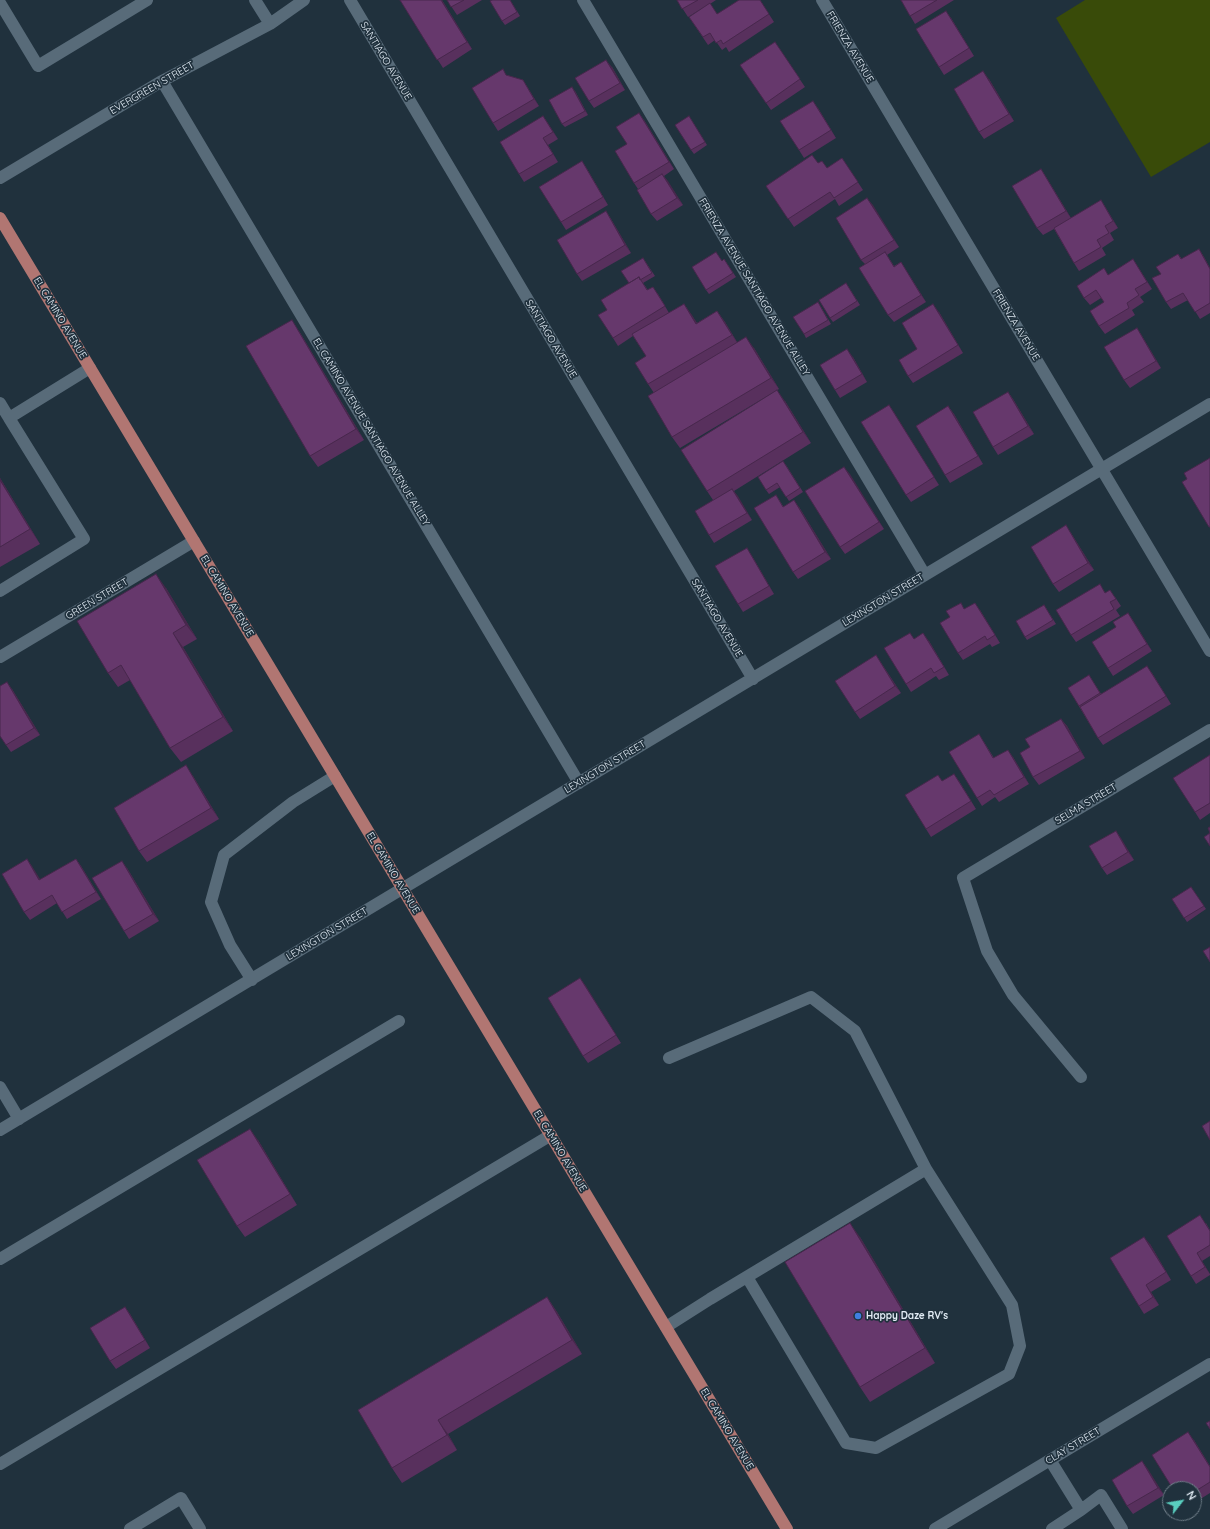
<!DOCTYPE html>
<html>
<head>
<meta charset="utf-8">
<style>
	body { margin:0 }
	#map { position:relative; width:1210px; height:1529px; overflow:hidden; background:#20313d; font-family:Quicksand,sans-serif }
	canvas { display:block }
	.north { position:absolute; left:1162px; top:1481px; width:40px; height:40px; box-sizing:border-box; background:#20313d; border:1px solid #6e7c87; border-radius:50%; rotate:59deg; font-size:11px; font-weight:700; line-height:16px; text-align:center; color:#e2ecf5 }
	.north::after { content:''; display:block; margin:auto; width:14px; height:18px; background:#59cebf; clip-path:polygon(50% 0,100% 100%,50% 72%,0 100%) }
</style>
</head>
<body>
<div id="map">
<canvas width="1210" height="1529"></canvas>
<div class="north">N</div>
</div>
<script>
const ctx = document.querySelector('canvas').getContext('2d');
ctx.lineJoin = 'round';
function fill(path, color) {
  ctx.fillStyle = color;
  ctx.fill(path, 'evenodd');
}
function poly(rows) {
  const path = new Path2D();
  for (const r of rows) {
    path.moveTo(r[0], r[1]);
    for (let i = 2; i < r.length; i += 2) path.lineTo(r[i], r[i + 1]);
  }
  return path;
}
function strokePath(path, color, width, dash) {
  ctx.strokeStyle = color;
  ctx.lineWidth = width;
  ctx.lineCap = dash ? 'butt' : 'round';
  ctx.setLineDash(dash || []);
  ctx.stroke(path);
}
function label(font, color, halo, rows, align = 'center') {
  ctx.font = font + ' Quicksand,sans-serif';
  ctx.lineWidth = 3.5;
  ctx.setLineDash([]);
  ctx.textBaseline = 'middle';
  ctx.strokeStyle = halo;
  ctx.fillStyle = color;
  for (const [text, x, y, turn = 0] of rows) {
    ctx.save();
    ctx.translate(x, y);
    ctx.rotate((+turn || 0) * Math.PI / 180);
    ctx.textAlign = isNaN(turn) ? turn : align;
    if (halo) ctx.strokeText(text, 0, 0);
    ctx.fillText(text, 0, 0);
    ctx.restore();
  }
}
const green = poly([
	[1085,0,1210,0,1210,142,1151,177,1056,18]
]);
const minor = poly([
	[255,0,270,24],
	[350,0,753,679],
	[583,0,925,575],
	[822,0,1210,651],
	[0,3,38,66,147,0],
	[162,81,579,783],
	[0,178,162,81,270,24,304,0],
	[0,403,9,418],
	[0,591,84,539,9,418,90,368],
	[0,657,194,541],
	[252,980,230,945,211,902,224,855,293,802,335,776],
	[669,1058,811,997,855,1031,926,1169],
	[1081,1077,1013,995,987,951,963,878,1210,730],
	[0,1087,19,1119],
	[0,1130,1210,404],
	[0,1259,399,1021],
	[666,1327,710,1299,926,1169,1012,1305,1020,1346,1009,1374,876,1448,846,1443,747,1277],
	[1050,1460,1081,1510,1101,1495,1122,1529],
	[0,1464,551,1135],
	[130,1529,181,1498,200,1529],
	[935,1529,1210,1364],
	[1052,1529,1081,1510]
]);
const major = poly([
	[0,218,787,1529]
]);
const wall = poly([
	[400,0,442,0,472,49,443,68],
	[447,0,482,0,457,15],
	[492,0,510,0,520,16,505,25,502,21],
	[677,0,716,0,710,4,717,14,760,0,774,22,729,52,726,47,722,50,715,40,708,45,689,17,704,7,688,17],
	[901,0,954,0,915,24],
	[951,18,974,56,944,75,939,67],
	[775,42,805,87,771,110,740,65],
	[612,67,625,90,594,108,589,101],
	[507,75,523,80,539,106,498,131,493,123],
	[989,79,1014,121,984,139,979,132],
	[575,91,588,115,565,127,562,124],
	[818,108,836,138,804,158,799,150],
	[543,116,558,139,548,145,558,162,524,182,519,174],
	[689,116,707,145,694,154,691,150],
	[644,120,674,169,664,176,683,205,657,221,651,214,638,189,634,183,627,144],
	[842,158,863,190,839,206,835,199,794,227,766,186,818,163,827,168],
	[582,161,587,169,608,205,566,230,561,222],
	[1041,169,1046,177,1071,218,1101,200,1118,228,1110,233,1114,240,1102,248,1106,255,1079,271,1074,263,1054,229,1043,235,1037,228],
	[867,198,899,247,887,255,894,266,901,262,926,302,894,322,888,315,865,264,861,260],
	[606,211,611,219,631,253,582,281,577,274],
	[1199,249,1204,257,1210,268,1210,313,1200,319,1188,300,1171,309,1166,302,1161,274,1178,254,1182,259],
	[643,258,655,276,643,283,648,290,658,294,669,313,684,304,697,323,717,311,725,322,737,342,754,348,779,389,680,448,672,437,654,393,648,384,646,356,633,336,618,346,613,338,607,310,629,283],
	[724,259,736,277,709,294,706,290,722,261],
	[1133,259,1152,289,1140,297,1144,302,1132,310,1135,315,1105,334,1099,326,1104,302,1101,298,1090,305,1084,298,1108,275],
	[846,283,860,305,833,322,830,318],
	[818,302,831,324,806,338,804,334],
	[939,312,963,353,913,383,908,376,917,349],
	[1137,328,1142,336,1161,368,1130,388,1124,380],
	[299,331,364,440,318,467,310,456],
	[853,357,867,382,840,398,835,390],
	[1008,392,1013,399,1034,434,998,455,993,447],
	[785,401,811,443,734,491,752,520,714,543,709,535,713,500,707,491],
	[889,405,939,485,911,502,906,495],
	[948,406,954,414,983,464,950,483,945,475],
	[786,465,803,492,789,501,780,487,769,494,766,490],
	[844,467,884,529,845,554,840,547],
	[0,478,40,544,0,567],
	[776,495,783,506,799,507,831,559,798,579,793,572],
	[1071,533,1094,570,1059,592,1053,584],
	[752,556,774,594,743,612,738,604],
	[166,588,197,639,183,647,233,731,181,762,170,748,130,680,118,687,108,673],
	[1106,592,1115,597,1121,606,1116,610,1120,616,1076,642,1071,635],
	[1044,605,1056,624,1027,640,1025,637],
	[965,609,980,610,1000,643,992,647,990,644,963,660,958,653],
	[1128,613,1152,651,1113,676,1108,668],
	[914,639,929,641,949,675,939,680,936,676,911,692,906,684],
	[876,655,901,693,860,719,855,712],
	[1152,673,1171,704,1103,745,1098,738,1068,688,1089,675,1101,694],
	[12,689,40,735,11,752,6,745],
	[1061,719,1067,726,1085,758,1039,785,1033,777,1030,747],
	[984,742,994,758,1013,757,1029,784,999,802,995,797,982,806,977,798],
	[1210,755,1210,813,1200,820,1195,812],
	[193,776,219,819,147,862,139,851],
	[959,781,976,809,931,837,926,829],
	[1116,831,1134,860,1107,875,1102,868],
	[27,859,40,880,76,859,81,866,101,899,67,919,57,903,30,920,24,912],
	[127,868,159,921,129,939,124,931],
	[1191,887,1206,909,1187,922,1172,899],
	[580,978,621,1043,588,1063,583,1056],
	[258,1140,297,1205,245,1237,237,1226],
	[1206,1223,1210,1230,1210,1256,1202,1261,1210,1274,1210,1275,1196,1284,1191,1276],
	[860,1237,935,1363,870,1402,860,1387],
	[1150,1244,1171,1280,1151,1292,1159,1305,1144,1314,1139,1306],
	[547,1297,557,1312,582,1354,448,1434,457,1450,402,1483,392,1468],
	[125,1307,130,1314,150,1348,116,1369,110,1361],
	[1194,1440,1210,1466,1210,1493,1194,1503],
	[1142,1461,1164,1495,1133,1514,1127,1506]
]);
const shadedWall = poly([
	[441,0,442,0,472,49,467,42],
	[946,11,951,18,974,56,969,48],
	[606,60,612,67,625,90,620,83],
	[983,71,989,79,1014,121,1009,114],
	[523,80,528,88,539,106,534,99],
	[572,87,575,91,588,115,585,111],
	[813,101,818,108,836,138,831,130],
	[639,113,644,120,674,169,669,162],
	[543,116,548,123,558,139,553,132],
	[543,138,548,145,558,162],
	[582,161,587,169,608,205,603,197],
	[1041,169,1046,177,1071,218,1066,211],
	[662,174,668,181,683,205,677,198],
	[867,198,873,205,899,247,894,240],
	[1101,200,1106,208,1118,228,1113,221],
	[606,211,611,219,631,253,625,245],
	[1199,249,1204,257,1210,268,1210,269],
	[1133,259,1138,267,1152,289,1147,282],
	[901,262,926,302,921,295],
	[653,287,658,294,670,314,665,306],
	[684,304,692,315,704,335,696,324],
	[933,304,939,312,963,353,958,345],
	[717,311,725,322,739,346,732,335],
	[292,320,299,331,364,440,356,429],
	[1137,328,1142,336,1161,368,1156,361],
	[746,337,754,348,779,389,771,378],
	[847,349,853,357,867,382,862,374],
	[777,390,785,401,811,443,803,432],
	[1008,392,1013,399,1034,434,1028,426],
	[889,405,894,412,939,485],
	[948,406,954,414,983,464,978,456],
	[844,467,850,474,884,529,879,522],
	[0,478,40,544,30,529,0,480],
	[732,489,738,496,752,520,747,513],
	[794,500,799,507,831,559,825,552],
	[1066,525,1071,533,1094,570,1088,563],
	[747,548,752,556,774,594,769,586],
	[156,574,166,588,197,639,186,625],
	[975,603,980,610,1000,643],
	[1128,613,1133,620,1152,651,1147,644],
	[173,633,183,647,233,731,223,717],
	[923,633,929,641,949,675,944,667],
	[876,655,881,663,901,693,895,686],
	[1147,666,1152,673,1171,704,1166,696],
	[7,682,12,689,40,735,34,728],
	[1061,719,1067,726,1085,758,1080,751],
	[1008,750,1013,757,1029,784,1024,777],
	[186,765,193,776,219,819,211,808],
	[954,774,959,781,976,809,971,801],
	[1116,831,1121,838,1134,860,1128,852],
	[27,859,32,866,45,887,39,880],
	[76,859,81,866,101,899,96,892],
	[122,861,127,868,159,921,153,914],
	[580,978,586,986,621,1043,616,1035],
	[250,1129,258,1140,297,1205,290,1194],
	[850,1223,860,1237,935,1363,925,1348],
	[1144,1237,1150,1244,1171,1280,1166,1272],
	[1197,1253,1202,1261,1210,1274,1205,1267],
	[1146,1285,1151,1292,1159,1305,1153,1297],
	[547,1297,557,1312,582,1354,572,1340],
	[125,1307,130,1314,150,1348,145,1340],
	[438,1420,448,1434,457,1450,447,1435],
	[1188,1432,1194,1440,1210,1467],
	[1142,1461,1148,1469,1164,1495,1158,1488]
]);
const building = poly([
	[400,0,441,0,467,42,437,60,400,0],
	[447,0,464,0,451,7,447,0],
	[492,0,510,0,517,12,502,21,490,1,492,0],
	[677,0,698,0,682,9,677,0],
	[739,0,760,0,769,14,723,44,721,40,716,43,710,33,703,37,689,17,710,3,717,14,739,0],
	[901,0,937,0,910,16,901,0],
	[946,11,969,48,939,67,916,29,946,11],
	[775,42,800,79,766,103,740,65,775,42],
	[606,60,620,83,589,101,575,78,606,60],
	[503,69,506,75,523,80,534,99,493,123,472,88,503,69],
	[983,71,1009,114,979,132,954,89,983,71],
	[572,87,585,111,562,124,549,100,572,87],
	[813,101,831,130,799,150,780,121,813,101],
	[639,113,669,162,634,183,615,151,627,144,616,127,639,113],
	[543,116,553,132,543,138,553,154,519,174,500,142,543,116],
	[689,116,705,142,691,150,675,125,689,116],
	[812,155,818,163,822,161,827,168,842,158,858,182,834,198,830,192,788,219,766,186,812,155],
	[582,161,603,197,561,222,539,187,582,161],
	[1041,169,1066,211,1037,228,1012,186,1041,169],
	[662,174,677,198,651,214,637,190,662,174],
	[867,198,894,240,861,260,836,218,867,198],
	[1101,200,1113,221,1105,226,1109,233,1097,240,1101,247,1074,263,1054,228,1101,200],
	[606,211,625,245,577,274,557,240,606,211],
	[1199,249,1210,269,1210,303,1195,312,1183,293,1166,302,1152,278,1161,274,1156,267,1178,254,1181,259,1199,249],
	[716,252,722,261,724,259,733,273,706,290,692,267,716,252],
	[885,252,894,267,901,262,921,295,888,315,859,268,885,252],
	[643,258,652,273,640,280,639,277,629,283,621,271,643,258],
	[1133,259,1147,282,1135,289,1139,295,1127,303,1129,308,1099,326,1090,311,1104,302,1096,290,1084,298,1077,286,1104,268,1108,275,1133,259],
	[639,277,647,290,653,287,665,306,613,338,598,315,607,310,601,300,639,277],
	[846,283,857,301,830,318,819,300,846,283],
	[818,302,828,320,804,334,793,317,818,302],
	[684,304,696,324,717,311,732,335,648,384,635,363,646,356,632,334,684,304],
	[933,304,958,345,908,376,899,360,917,349,902,323,933,304],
	[292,320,356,429,310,456,246,346,292,320],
	[1137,328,1156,361,1124,380,1104,347,1137,328],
	[746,337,771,378,672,437,648,396,746,337],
	[847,349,862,374,835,390,820,365,847,349],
	[777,390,803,432,707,491,681,450,777,390],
	[1008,392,1028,426,993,447,973,412,1008,392],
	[889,405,934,477,906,495,861,422,889,405],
	[948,406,978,456,945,475,916,426,948,406],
	[1210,458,1210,527,1209,527,1182,482,1187,479,1184,473,1210,458],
	[783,461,800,488,786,497,777,483,766,490,758,477,783,461],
	[844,467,879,522,840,547,805,491,844,467],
	[0,480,30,529,0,547,0,480],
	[732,489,747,513,709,535,695,511,732,489],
	[776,495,783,507,794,500,825,552,793,572,754,508,776,495],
	[1066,525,1088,563,1053,584,1031,547,1066,525],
	[747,548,769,586,738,604,715,566,747,548],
	[156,574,186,625,173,633,223,717,170,748,121,665,108,673,77,621,156,574],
	[1100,584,1105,593,1110,590,1116,599,1110,602,1114,609,1071,635,1056,610,1100,584],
	[961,603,964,609,975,603,995,635,987,640,985,636,958,653,940,623,950,617,946,611,961,603],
	[1044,605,1053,620,1025,637,1016,621,1044,605],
	[1128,613,1147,644,1108,668,1092,642,1116,627,1113,622,1128,613],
	[910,633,914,639,923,633,944,667,934,673,931,668,906,684,884,648,910,633],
	[876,655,895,686,855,712,835,681,876,655],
	[1147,666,1166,696,1098,738,1080,707,1147,666],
	[1089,675,1100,693,1079,706,1068,688,1089,675],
	[7,682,34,728,6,745,0,736,0,686,7,682],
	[1061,719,1080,751,1033,777,1020,753,1030,747,1025,739,1061,719],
	[979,734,993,758,1008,750,1024,777,994,795,990,790,977,798,949,752,979,734],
	[1210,755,1210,803,1195,812,1173,778,1210,755],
	[186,765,211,808,139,851,114,808,186,765],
	[954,774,971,801,926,829,905,795,938,775,942,781,954,774],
	[1210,827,1210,846,1204,837,1210,833,1208,828,1210,827],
	[1116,831,1128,852,1102,868,1089,846,1116,831],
	[27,859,39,880,76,859,96,892,62,912,52,895,24,912,2,874,27,859],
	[122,861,153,914,124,931,92,878,122,861],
	[1191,887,1204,906,1184,918,1172,899,1191,887],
	[1210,947,1210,962,1203,951,1210,947],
	[580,978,616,1035,583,1056,548,998,580,978],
	[1210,1121,1210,1140,1202,1126,1210,1121],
	[250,1129,290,1194,237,1226,197,1160,250,1129],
	[1200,1215,1210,1231,1210,1245,1197,1253,1205,1267,1191,1276,1167,1236,1200,1215],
	[850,1223,925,1348,860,1387,785,1262,850,1223],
	[1144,1237,1166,1272,1146,1285,1153,1297,1139,1306,1110,1258,1144,1237],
	[547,1297,572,1340,438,1420,447,1435,392,1468,358,1410,547,1297],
	[125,1307,145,1340,110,1361,90,1328,125,1307],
	[1210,1421,1210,1429,1206,1423,1210,1421],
	[1188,1432,1210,1467,1210,1482,1194,1492,1194,1489,1173,1489,1152,1455,1188,1432],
	[1142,1461,1158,1488,1127,1506,1112,1480,1142,1461]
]);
const markers = [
	[858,1316,4,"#3f7fe0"]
];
const streetNames = [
	["FRIENZA AVENUE",850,47,59],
	["SANTIAGO AVENUE",386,61,59],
	["EVERGREEN STREET",152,88,-30],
	["FRIENZA AVENUE SANTIAGO AVENUE ALLEY",754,287,59],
	["EL CAMINO AVENUE",60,318,59],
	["FRIENZA AVENUE",1016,325,59],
	["SANTIAGO AVENUE",551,339,59],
	["EL CAMINO AVENUE SANTIAGO AVENUE ALLEY",371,432,59],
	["EL CAMINO AVENUE",227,596,59],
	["GREEN STREET",97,599,-31],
	["LEXINGTON STREET",883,600,-31],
	["SANTIAGO AVENUE",717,618,59],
	["LEXINGTON STREET",605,767,-31],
	["SELMA STREET",1086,804,-31],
	["EL CAMINO AVENUE",393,873,59],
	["LEXINGTON STREET",327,934,-31],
	["EL CAMINO AVENUE",560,1151,59],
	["EL CAMINO AVENUE",727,1429,59],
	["CLAY STREET",1073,1446,-31]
];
const poiNames = [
	["Happy Daze RV's",866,1316]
];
fill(green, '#394b09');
strokePath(minor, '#586b79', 12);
strokePath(major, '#b17672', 12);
fill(wall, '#58305d');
fill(shadedWall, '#47274c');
fill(building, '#66386c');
strokePath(building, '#47274c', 1);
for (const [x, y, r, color] of markers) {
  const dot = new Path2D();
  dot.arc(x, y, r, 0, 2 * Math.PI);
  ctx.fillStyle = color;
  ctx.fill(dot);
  strokePath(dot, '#20313d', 1.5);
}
label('10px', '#e2ecf5', '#20313d', streetNames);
label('bold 10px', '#e2ecf5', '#20313d', poiNames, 'left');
</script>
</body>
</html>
